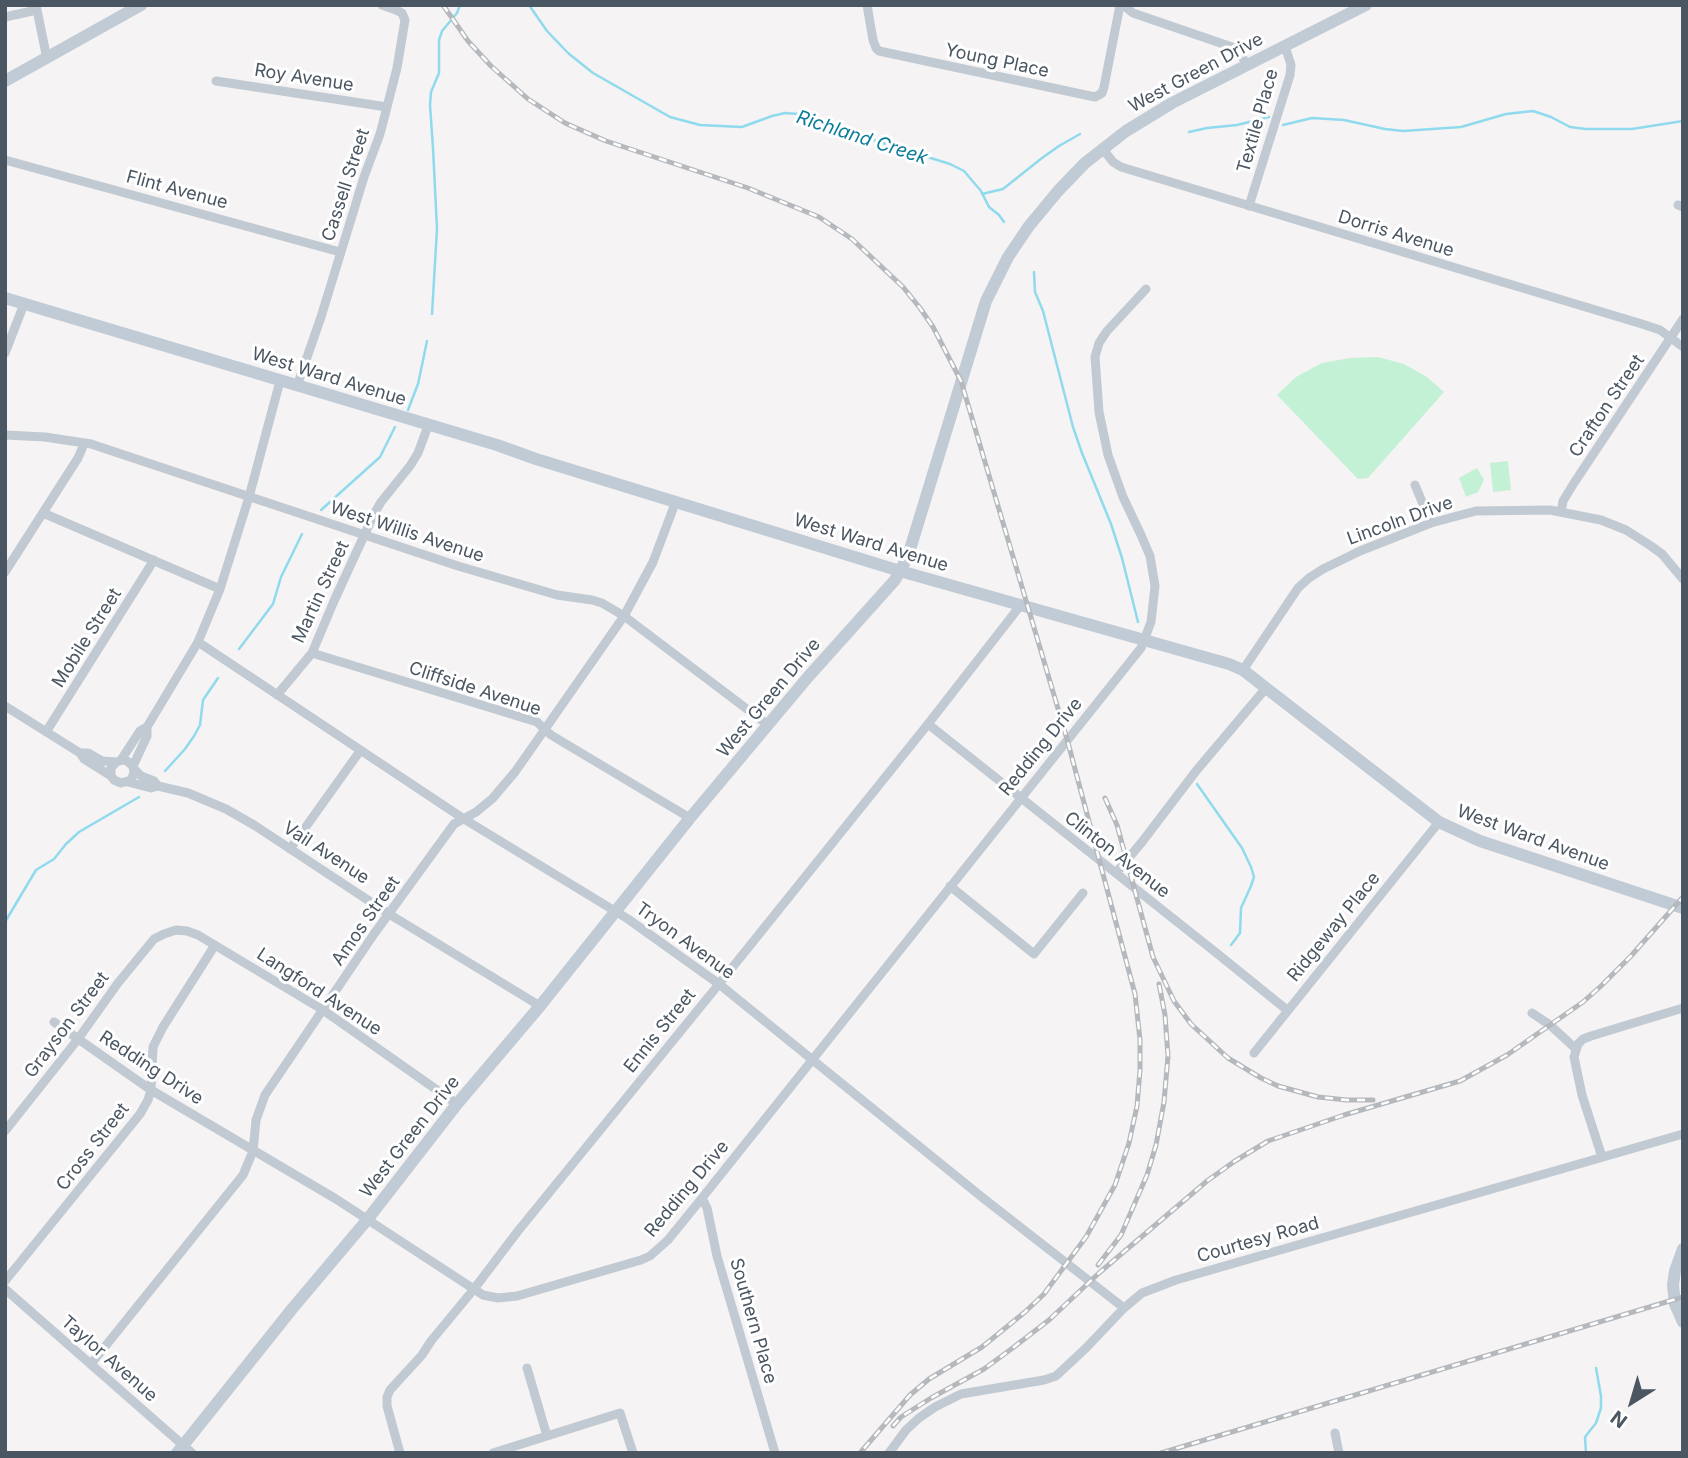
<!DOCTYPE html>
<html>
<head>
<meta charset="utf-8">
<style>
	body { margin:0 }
	#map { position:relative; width:1688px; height:1458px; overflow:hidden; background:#f5f3f3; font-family:Inter,sans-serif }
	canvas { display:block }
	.frame { position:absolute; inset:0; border:7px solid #4a5661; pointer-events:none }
	.north { position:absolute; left:1597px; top:1367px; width:70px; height:70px; -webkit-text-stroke:5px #fff; paint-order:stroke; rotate:217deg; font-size:19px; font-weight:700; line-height:28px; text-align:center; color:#4a5661 }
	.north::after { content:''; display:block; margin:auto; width:24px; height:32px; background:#4a5661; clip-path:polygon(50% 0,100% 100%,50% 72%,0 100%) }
</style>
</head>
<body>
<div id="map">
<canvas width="1688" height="1458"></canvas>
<div class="frame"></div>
<div class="north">N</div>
</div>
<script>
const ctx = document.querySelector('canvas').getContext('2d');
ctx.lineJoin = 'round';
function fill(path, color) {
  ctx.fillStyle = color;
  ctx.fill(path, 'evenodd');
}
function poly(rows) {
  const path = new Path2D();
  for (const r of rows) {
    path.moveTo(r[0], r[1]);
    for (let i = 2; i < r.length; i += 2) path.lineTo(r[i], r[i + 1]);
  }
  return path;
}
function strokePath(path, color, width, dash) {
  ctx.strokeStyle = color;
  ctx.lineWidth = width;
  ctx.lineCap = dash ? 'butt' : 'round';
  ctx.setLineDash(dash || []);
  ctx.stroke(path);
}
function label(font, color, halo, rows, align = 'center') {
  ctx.font = font + ' Inter,sans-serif';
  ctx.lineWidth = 6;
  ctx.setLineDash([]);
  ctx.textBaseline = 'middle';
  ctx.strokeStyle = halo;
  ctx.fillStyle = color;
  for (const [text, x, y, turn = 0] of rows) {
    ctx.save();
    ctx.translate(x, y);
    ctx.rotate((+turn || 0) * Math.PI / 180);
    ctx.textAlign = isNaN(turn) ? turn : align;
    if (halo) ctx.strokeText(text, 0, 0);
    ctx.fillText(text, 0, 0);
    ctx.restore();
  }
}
const green = poly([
	[1378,357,1404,364,1427,377,1444,392,1368,478,1358,479,1277,395,1296,377,1322,363,1350,358],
	[1508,461,1511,490,1493,492,1490,463],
	[1477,468,1484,480,1478,492,1466,497,1459,478]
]);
const stream = poly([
	[529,5,547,31,568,53,593,73,670,117,700,125,742,127,772,116,785,113,798,114,841,130,950,164,964,171,981,191,989,207,999,215,1004,222],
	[1283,125,1312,118,1344,120,1385,129,1403,131,1461,127,1506,114,1533,111,1551,117,1570,127,1586,129,1632,129,1683,121],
	[1189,132,1207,128,1237,125,1269,117],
	[982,194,1003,189,1042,158,1059,146,1080,134],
	[1034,272,1035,292,1043,311,1073,427,1082,453,1111,524,1122,558,1138,622],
	[432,314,437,229,433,148,430,105,431,92,439,73,439,40,442,31,457,13,460,5],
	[408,410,418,384,427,341],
	[321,510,380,457,395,427],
	[239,649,273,604,281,577,302,534],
	[165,771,185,749,194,736,200,725,203,700,218,678],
	[1197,784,1242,848,1251,867,1254,877,1251,886,1241,908,1240,933,1231,945],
	[5,922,36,870,54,859,66,844,79,832,139,797],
	[1586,1453,1585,1437,1596,1423,1601,1408,1601,1396,1596,1368]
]);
const street = poly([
	[36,5,47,59],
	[867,5,873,40,876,48,879,51,1095,97,1102,93,1104,87,1120,5],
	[1123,5,1133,13,1232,47,1239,52,1247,65],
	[5,17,37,10],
	[216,81,387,107],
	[1103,149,1113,162,1121,167,1642,324,1660,330,1683,347],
	[5,160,340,252],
	[1678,205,1683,207],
	[1249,206,1290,75,1291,65,1285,46],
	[5,353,24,304],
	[297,386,321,317,364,177,380,134,397,68,405,20,402,13,396,10,382,5],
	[5,435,45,437,91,444,458,566,557,595,592,600,602,603,624,616,768,725],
	[1415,485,1431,523],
	[1561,512,1563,501,1574,483,1683,319],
	[43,513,220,589],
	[5,572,78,458,82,449,83,443],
	[198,642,464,819,628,919,719,984,983,1198,1124,1308],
	[312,653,537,722,551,735,690,818],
	[1243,670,1298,588,1309,578,1323,569,1360,551,1431,523,1476,511,1550,510,1601,520,1626,530,1651,546,1662,554,1683,579],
	[277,695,312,653,334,601,373,516,381,502,410,466,418,453,428,426],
	[5,706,80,753,84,759,111,776],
	[928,724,1219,955,1287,1010],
	[46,732,154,560],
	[80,753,88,753,102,761,116,762],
	[121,760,140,731,147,727,198,642,220,589,249,497,280,381],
	[133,766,127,761,123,760,116,762,111,768,111,776,114,780,121,783,131,780,134,773,133,766,147,736,147,727],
	[134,769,141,776,154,781,158,786],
	[128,782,151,788,158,786,188,793,226,809,254,825,389,914,540,1006],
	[290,849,360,751],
	[1116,873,1142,842,1196,771,1266,688],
	[950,886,1034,954,1083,893],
	[1532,1013,1550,1025,1576,1049],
	[54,1022,151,1090,336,1199,483,1295,498,1298,517,1296,641,1260,650,1256,668,1240,702,1198,1141,648,1151,622,1155,586,1150,556,1141,535,1123,497,1108,455,1099,412,1095,357,1099,343,1107,331,1146,289],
	[1254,1053,1439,822],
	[5,1131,78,1039,118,983,154,939,164,934,176,930,187,931,198,935,323,1010,457,1104],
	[1602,1157,1582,1095,1574,1057,1578,1044,1583,1039,1591,1036,1683,1008],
	[702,1198,707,1208,717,1256,775,1453],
	[5,1281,140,1114,148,1100,151,1090,153,1047,163,1027,215,945],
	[5,1289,192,1453],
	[91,1364,243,1175,253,1151,256,1120,265,1095,374,934,454,824,476,812,492,799,515,772,624,616,653,562,676,501],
	[527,1368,547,1436],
	[1335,1433,1339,1453],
	[400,1453,387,1406,387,1397,390,1390,422,1355,431,1341,474,1289,518,1231,719,984,928,724,1020,606],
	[493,1453,620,1413,633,1453],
	[889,1453,906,1430,919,1418,935,1407,961,1394,1044,1380,1056,1376,1086,1348,1124,1308,1142,1293,1176,1280,1683,1134]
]);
const secondary = poly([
	[5,81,141,5],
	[5,298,497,445,536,459,900,571,1229,664,1243,670,1266,688,1439,822,1480,841,1683,908],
	[1683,1249,1675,1271,1673,1285,1675,1304,1683,1322],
	[177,1453,292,1309,367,1220,457,1104,540,1006,690,818,808,677,895,580,908,556,986,301,1008,257,1029,226,1058,191,1085,163,1126,131,1172,103,1366,5]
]);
const rail = poly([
	[443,5,468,41,491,66,528,99,565,123,606,141,748,188,819,217,852,239,903,287,920,308,933,327,961,381,1067,739,1135,994,1140,1040,1140,1070,1137,1106,1129,1143,1115,1185,1086,1237,1044,1294,1025,1312,982,1347,929,1379,910,1395,860,1453],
	[1105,798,1117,825,1153,957,1174,1001,1191,1024,1228,1058,1261,1078,1278,1086,1318,1097,1347,1100,1373,1100],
	[1098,1265,1121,1235,1147,1175,1156,1145,1164,1102,1168,1056,1165,1015,1159,984],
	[893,1426,901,1417,931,1398,984,1369,1014,1347,1049,1320,1099,1273,1207,1181,1235,1161,1268,1141,1344,1115,1460,1081,1507,1055,1583,1002,1601,986,1631,956,1683,897],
	[1161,1453,1683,1297]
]);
const streetNames = [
	["Young Place",997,61,12],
	["West Green Drive",1196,73,-28],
	["Roy Avenue",304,78,9],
	["Textile Place",1258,121,-74],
	["Cassell Street",346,185,-72],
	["Flint Avenue",177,190,15],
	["Dorris Avenue",1396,234,17],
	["West Ward Avenue",329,377,17],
	["Crafton Street",1607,406,-56],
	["Lincoln Drive",1400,521,-20],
	["West Willis Avenue",407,532,18],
	["West Ward Avenue",871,543,17],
	["Martin Street",321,592,-65],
	["Mobile Street",87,638,-58],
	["Cliffside Avenue",475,689,18],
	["West Green Drive",769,698,-50],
	["Redding Drive",1041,747,-51],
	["West Ward Avenue",1533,838,20],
	["Vail Avenue",326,853,33],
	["Clinton Avenue",1117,855,38],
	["Amos Street",366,921,-55],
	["Ridgeway Place",1334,927,-51],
	["Tryon Avenue",685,941,36],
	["Langford Avenue",319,992,33],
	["Grayson Street",67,1025,-53],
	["Ennis Street",660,1031,-51],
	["Redding Drive",151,1068,33],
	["West Green Drive",410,1137,-52],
	["Cross Street",93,1147,-52],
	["Redding Drive",687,1189,-50],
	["Courtesy Road",1258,1240,-16],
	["Southern Place",753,1321,74],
	["Taylor Avenue",109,1359,41]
];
const waterNames = [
	["Richland Creek",862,138,18]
];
fill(green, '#c3f1d5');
strokePath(stream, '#90daee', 2.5);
strokePath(street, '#c1cad2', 9);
strokePath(secondary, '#c1cbd6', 12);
strokePath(rail, '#b5b8bd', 5);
strokePath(rail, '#fff', 2.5, [8]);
label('18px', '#4a5661', '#fff', streetNames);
label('italic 19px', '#0c7c9b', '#fff', waterNames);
</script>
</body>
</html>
